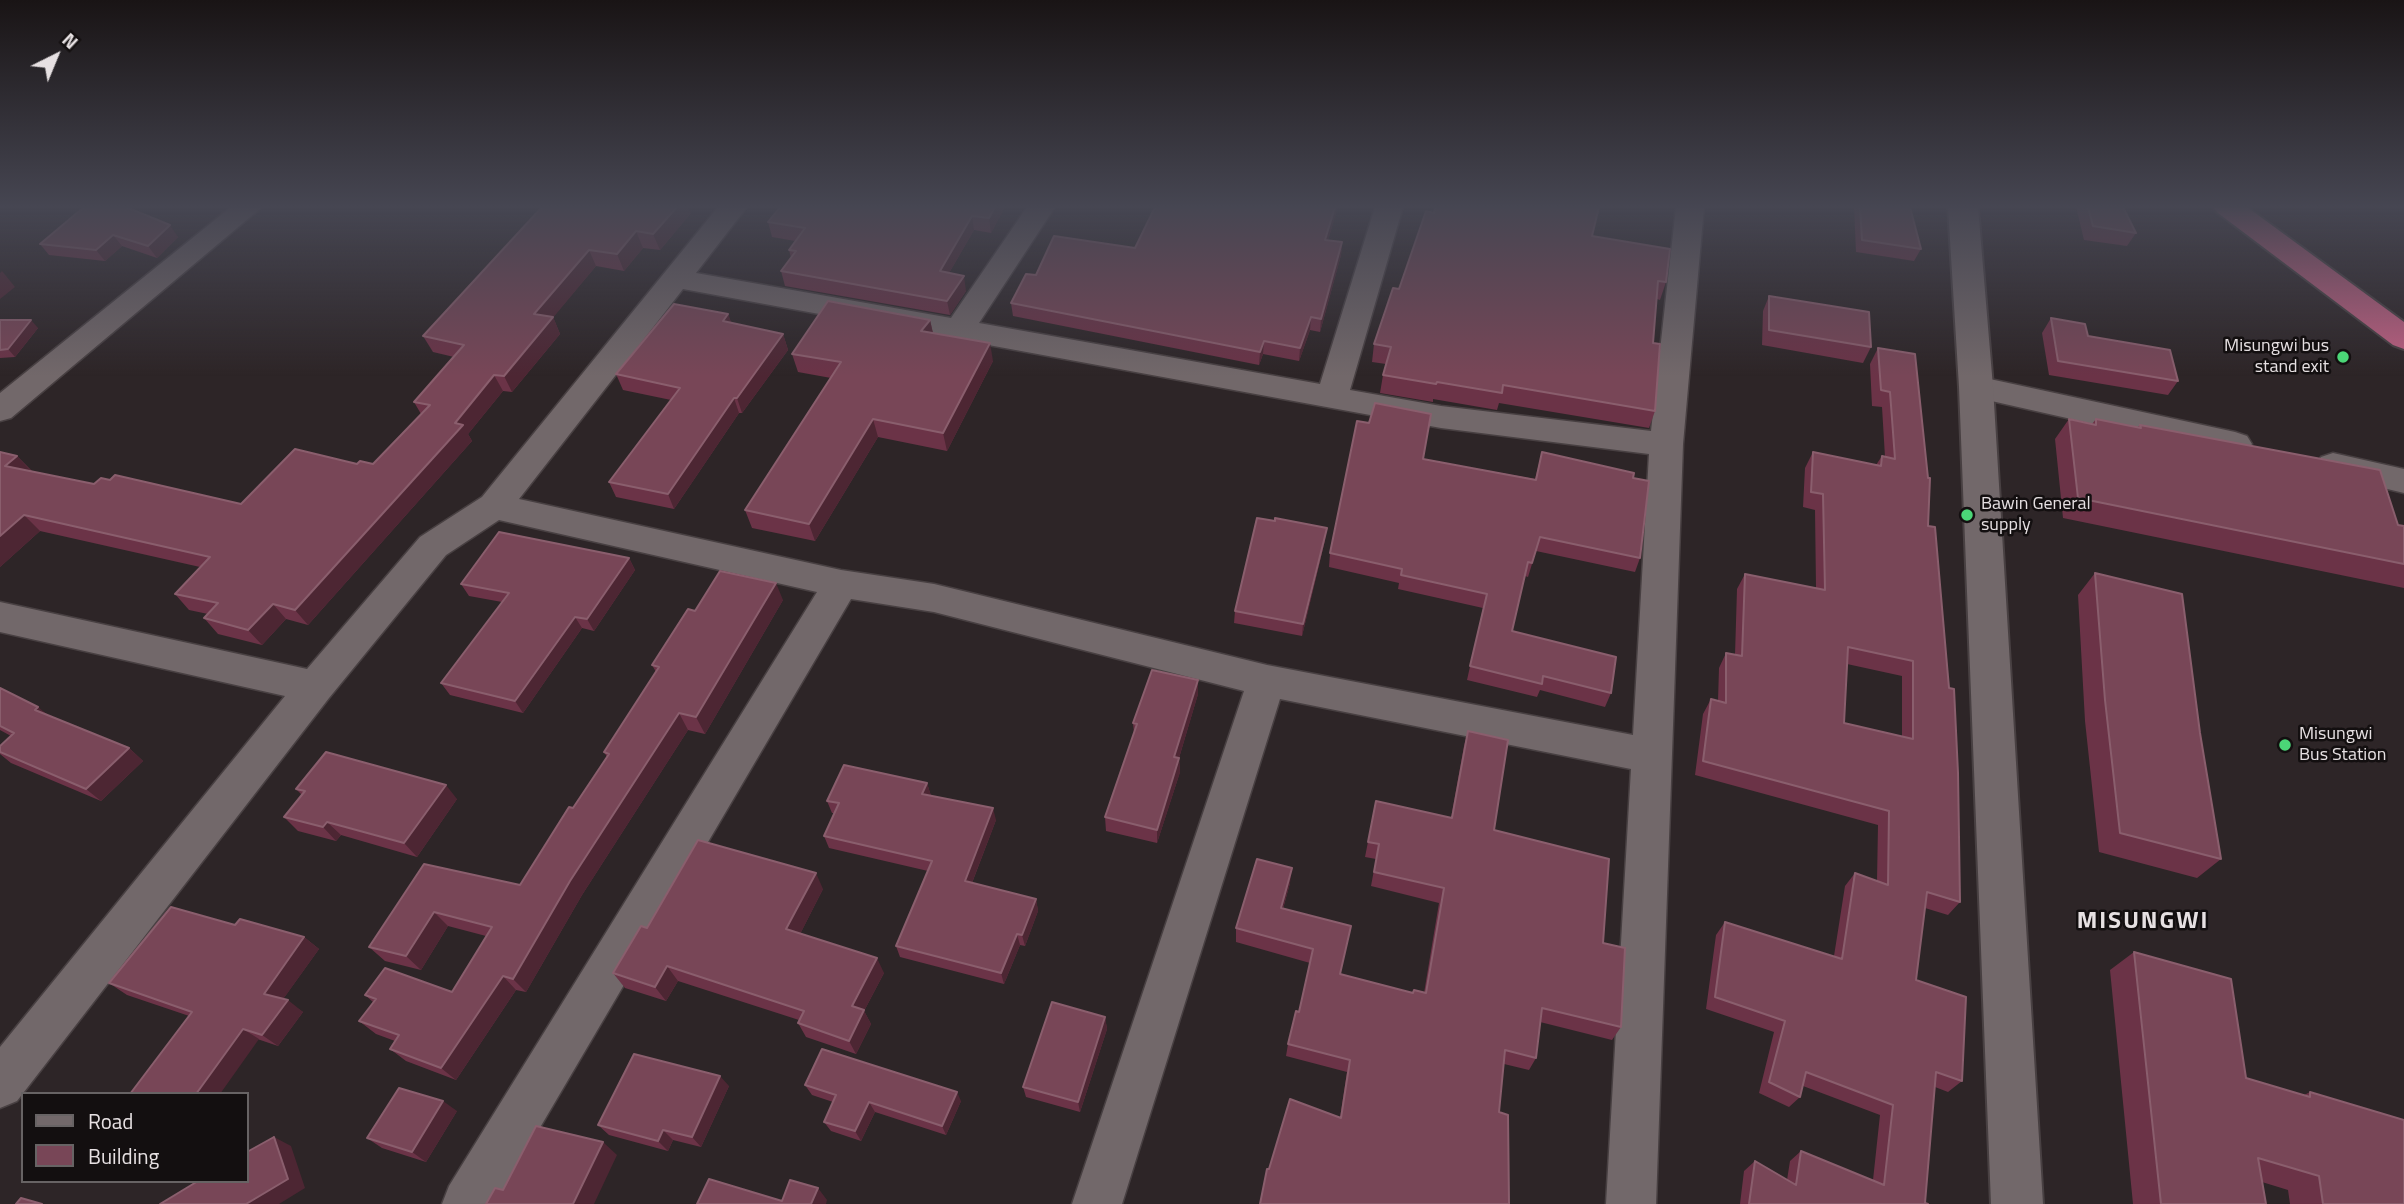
<!DOCTYPE html>
<html>
<head>
<meta charset="utf-8">
<style>
	body { margin:0 }
	#map { position:relative; width:2404px; height:1204px; overflow:hidden; background:#2d2527; font-family:"Titillium Web",sans-serif }
	canvas { display:block }
	.legend { position:absolute; left:21px; top:1092px; width:228px; height:91px; box-sizing:border-box; background:#130f10; border:2px solid #676364; margin:0; padding:9px 12px; list-style:none; font-size:21px; color:#e6e0e2 }
	.legend li { display:flex; align-items:center; gap:14px; height:35px }
	.legend b { width:35px; border:2px solid #676364 }
	.north { position:absolute; left:21px; top:21px; width:70px; height:70px; -webkit-text-stroke:5px #130f10; paint-order:stroke; rotate:43deg; font-size:19px; font-weight:700; line-height:28px; text-align:center; color:#e6e0e2 }
	.north::after { content:''; display:block; margin:auto; width:24px; height:32px; background:#e6e0e2; clip-path:polygon(50% 0,100% 100%,50% 72%,0 100%) }
</style>
</head>
<body>
<div id="map">
<canvas width="2404" height="1204"></canvas>
<ul class="legend">
<li><b style="height:9px;background:#72686a"></b>Road</li>
<li><b style="height:19px;background:#784657"></b>Building</li>
</ul>
<div class="north">N</div>
</div>
<script>
const ctx = document.querySelector('canvas').getContext('2d');
ctx.lineJoin = 'round';
function poly(rows) {
  const path = new Path2D();
  for (const r of rows) {
    path.moveTo(r[0], r[1]);
    for (let i = 2; i < r.length; i += 2) path.lineTo(r[i], r[i + 1]);
  }
  return path;
}
function strokePath(path, color, width, dash) {
  ctx.strokeStyle = color;
  ctx.lineWidth = width;
  ctx.lineCap = dash ? 'butt' : 'round';
  ctx.setLineDash(dash || []);
  ctx.stroke(path);
}
function fill(path, color) {
  ctx.fillStyle = color;
  ctx.fill(path, 'evenodd');
}
function label(font, color, halo, rows, align = 'center') {
  ctx.font = font + ' "Titillium Web",sans-serif';
  ctx.lineWidth = 5;
  ctx.setLineDash([]);
  ctx.textBaseline = 'middle';
  ctx.strokeStyle = halo;
  ctx.fillStyle = color;
  for (const [text, x, y, turn = 0] of rows) {
    ctx.save();
    ctx.translate(x, y);
    ctx.rotate((+turn || 0) * Math.PI / 180);
    ctx.textAlign = isNaN(turn) ? turn : align;
    if (halo) ctx.strokeText(text, 0, 0);
    ctx.fillText(text, 0, 0);
    ctx.restore();
  }
}
const minor = poly([
	[231,207,262,207,11,418,0,421,0,393,231,207],
	[718,207,747,207,696,273,951,318,1027,207,1055,207,979,323,1320,384,1375,207,1403,207,1350,390,1441,406,1651,431,1676,207,1704,207,1683,444,1656,1204,1606,1204,1631,769,1280,699,1122,1204,1072,1204,1244,691,934,612,851,599,495,1204,442,1204,449,1186,817,592,499,520,446,555,329,698,17,1101,0,1108,0,1047,285,696,0,632,0,602,307,669,420,537,482,497,718,207],
	[683,289,1441,428,1649,454,1633,735,1267,665,934,584,841,570,519,499,683,289],
	[1976,376,2235,432,2247,436,2252,444,2247,452,2235,456,1965,395,1960,387,1965,379,1976,376],
	[2333,453,2404,469,2404,493,2321,473,2316,465,2321,457,2333,453]
]);
const tertiary = poly([
	[1948,207,1978,207,1993,387,2043,1204,1991,1204,1959,387,1948,207]
]);
const trunk = poly([
	[2213,207,2247,207,2404,322,2404,349,2393,345,2218,213,2213,207]
]);
const wall = poly([
	[84,207,178,237,157,258,122,246,105,261,49,255,40,244],
	[542,207,691,213,660,250,643,248,624,271,596,266,553,317,560,334,512,392,503,391,468,434,472,441,308,625,286,619,262,645,218,634,204,618,208,614,189,610,175,594,200,567,40,531,0,567,17,456,32,471,94,484,241,504,357,464,373,464,421,414,414,402,454,357,433,352,423,336],
	[780,207,1005,207,991,233,974,230,949,273,966,291,950,315,785,286,781,271,791,258,789,250,795,241,772,237,768,222],
	[1155,207,1338,207,1328,240,1342,242,1341,255,1320,332,1310,330,1299,361,1263,354,1259,365,1013,316,1011,303,1036,275,1135,248],
	[1854,207,1910,207,1921,249,1914,261,1856,252],
	[2076,207,2123,207,2136,233,2127,246,2084,240],
	[1592,236,1666,282,1660,300,1657,299,1653,343,1655,411,1649,428,1499,403,1497,410,1433,399,1433,402,1380,393,1383,375,1386,364,1372,362,1374,344,1399,289],
	[1769,296,1871,347,1863,363,1762,345,1763,311],
	[728,314,731,323,783,334,788,350,742,413,739,413,674,509,616,497,609,482,671,400,623,390,616,374],
	[2051,318,2088,336,2178,381,2168,395,2049,375,2042,333],
	[0,320,38,328,15,357,0,358],
	[930,320,933,333,993,361,947,451,878,437,815,541,752,528,745,510,831,378,798,372,792,354],
	[1878,348,1928,526,1960,902,1948,915,1925,908,1916,980,1962,1081,1948,1092,1935,1087,1925,1203,1928,1204,1740,1204,1744,1171,1755,1161,1787,1180,1790,1161,1801,1151,1873,1180,1880,1115,1803,1086,1800,1097,1789,1107,1759,1093,1774,1032,1706,1009,1716,935,1725,922,1834,956,1845,886,1855,873,1877,881,1878,825,1695,775,1703,714,1711,699,1718,701,1719,668,1726,653,1735,655,1737,589,1745,574,1816,588,1815,510,1803,507,1805,468,1813,452,1876,465,1882,456,1885,457,1882,407,1872,406,1870,364],
	[1847,664,1902,676,1902,736,1844,723],
	[2069,419,2092,424,2096,419,2138,427,2140,425,2398,525,2404,526,2404,588,2063,518,2055,439],
	[1542,452,1633,478,1640,558,1635,572,1536,551,1528,577,1525,576,1512,631,1611,693,1605,707,1540,690,1537,697,1467,680,1483,608,1398,589,1399,583,1329,567,1330,553,1423,459,1535,479],
	[1325,540,1302,636,1234,623,1235,611],
	[629,558,635,570,594,631,582,628,523,713,450,695,441,683,502,602,469,596,461,584],
	[2095,573,2200,733,2221,859,2197,878,2099,852,2085,721,2078,595],
	[783,600,705,734,688,730,582,895,526,992,516,990,456,1080,406,1061,390,1049,395,1041,376,1034,359,1021,373,1002,365,995,452,992,486,936,448,926,421,970,385,961,369,947,424,864,520,885,607,757,604,752,656,672,652,665,695,611],
	[1198,680,1198,694,1179,758,1180,772,1157,843,1106,831,1105,817,1134,733,1133,723],
	[0,688,50,716,129,748,143,761,101,801,11,763,0,754,0,746,11,736,0,730],
	[1468,731,1494,830,1603,943,1621,1027,1612,1040,1540,1022,1536,1058,1529,1070,1504,1064,1269,1169,1340,1118,1347,1072,1286,1056,1288,1044,1299,1012,1310,963,1236,942,1236,928,1290,883,1283,909,1340,975,1413,993,1424,993,1439,903,1371,886,1376,859,1365,857,1376,801,1451,818,1464,746],
	[927,783,931,796,996,820,972,883,1036,899,1038,911,1025,946,1020,945,1004,984,900,957,896,946,928,871,829,848,824,836,834,813,832,813,827,801],
	[296,789,457,799,417,857,341,835,336,841,298,831,284,817,302,795],
	[823,889,800,934,884,973,864,1011,871,1024,856,1054,806,1037,798,1023,799,1020,678,981,666,1001,625,988,613,973,647,928],
	[235,925,304,937,319,949,283,999,303,1012,278,1046,127,995,109,983],
	[2134,952,2246,1078,2304,1095,2310,1092,2404,1204,2290,1204,2288,1190,2262,1182,2266,1204,2133,1204,2110,970],
	[1105,1017,1107,1029,1080,1112,1026,1097,1023,1087],
	[805,1085,961,1101,946,1135,875,1112,861,1141,831,1131,824,1122,833,1102,812,1095],
	[729,1086,701,1147,673,1140,668,1151,609,1135,598,1125],
	[457,1111,426,1162,382,1148,367,1138]
]);
const shadedWall = poly([
	[677,207,688,207,691,213,660,250,653,234],
	[995,207,1005,207,991,233,989,218],
	[1335,207,1338,207,1324,253,1325,240],
	[972,216,974,230,942,285,940,271],
	[170,225,178,237,157,258,148,246],
	[636,231,643,248,624,271,617,254],
	[113,235,122,246,105,261,96,250],
	[1342,242,1341,255,1320,332,1321,319],
	[589,250,596,266,542,331,534,314],
	[2,271,15,287,0,299,0,273],
	[964,276,966,291,950,315,947,301],
	[728,314,734,329,723,321],
	[553,317,560,334,512,392,504,376],
	[1311,317,1310,330,1299,361,1300,348],
	[31,320,38,328,15,357,8,349],
	[930,320,934,338,921,331],
	[783,334,788,350,742,413,737,398],
	[1264,341,1263,354,1259,365,1260,352],
	[990,343,993,361,947,451,943,433],
	[494,375,503,391,468,434,472,441,308,625,295,610,455,423],
	[734,398,739,413,674,509,668,494],
	[873,419,878,437,815,541,809,524],
	[17,456,32,472,5,466],
	[24,515,40,531,0,567,0,536],
	[1327,528,1325,540,1302,636,1303,624],
	[629,558,635,570,594,631,587,619],
	[776,583,783,600,705,734,696,717],
	[273,604,286,619,262,645,248,630],
	[575,617,582,628,523,713,515,701],
	[1198,680,1198,694,1175,771,1174,757],
	[38,707,53,719,35,710],
	[679,713,688,730,582,895,526,992,513,979,570,881],
	[129,748,143,761,101,801,86,789],
	[1179,758,1180,772,1157,843,1157,830],
	[927,783,931,796,922,794],
	[446,785,457,799,417,857,404,843],
	[993,808,996,820,968,893,965,881],
	[327,822,341,835,336,841,323,827],
	[1292,868,1290,883,1279,922,1281,908],
	[816,873,823,889,795,944,786,929],
	[1036,899,1038,911,1025,946,1022,935],
	[434,912,448,926,421,970,406,956],
	[1017,934,1020,945,1004,984,1001,973],
	[304,937,319,949,279,1005,264,994],
	[877,958,884,973,864,1011,871,1024,856,1054,849,1041,852,1006],
	[667,966,678,981,666,1001,655,987],
	[503,976,516,990,456,1080,441,1068],
	[288,1000,303,1012,278,1046,262,1035],
	[1105,1017,1107,1029,1080,1112,1078,1102],
	[243,1029,259,1039,220,1094,196,1094],
	[720,1076,729,1086,701,1147,692,1137],
	[957,1092,961,1101,946,1135,942,1126],
	[443,1101,457,1111,426,1162,412,1152],
	[869,1102,875,1112,861,1141,855,1131],
	[663,1130,673,1140,668,1151,658,1141],
	[274,1137,291,1146,305,1188,279,1204,246,1204],
	[603,1142,617,1155,594,1204,573,1204],
	[818,1188,827,1200,826,1204,811,1204]
]);
const building = poly([
	[84,207,126,207,170,225,148,246,113,235,96,250,40,244,84,207],
	[542,207,677,207,653,234,636,231,617,254,589,250,534,314,553,317,504,376,494,375,455,423,463,425,295,610,273,604,248,630,204,618,218,603,175,594,210,557,24,515,0,536,0,452,17,456,5,466,94,484,101,478,110,480,115,475,241,504,295,449,357,464,360,461,373,464,430,405,414,402,464,345,423,336,542,207],
	[780,207,995,207,989,218,972,216,940,271,964,276,947,301,781,271,796,251,789,250,805,228,768,222,780,207],
	[1155,207,1335,207,1325,240,1342,242,1321,319,1311,317,1300,348,1264,341,1260,352,1011,303,1026,274,1036,275,1054,236,1135,248,1155,207],
	[1435,207,1599,207,1592,236,1670,249,1666,282,1658,281,1653,343,1660,344,1655,411,1503,385,1502,393,1437,382,1436,384,1383,375,1391,347,1374,344,1393,288,1399,289,1426,211,1434,213,1435,207],
	[1860,207,1910,207,1921,249,1862,240,1860,207],
	[2088,207,2123,207,2136,233,2093,226,2088,207],
	[1769,296,1869,312,1871,347,1769,330,1769,296],
	[828,301,930,320,921,331,990,343,943,433,873,419,809,524,745,510,841,362,792,354,828,301],
	[674,304,728,314,723,321,783,334,737,398,734,398,668,494,609,482,680,388,616,374,674,304],
	[2051,318,2085,324,2088,336,2170,350,2178,381,2058,361,2051,318],
	[0,320,31,320,8,349,0,350,0,320],
	[1878,348,1915,354,1928,478,1930,478,1928,526,1935,527,1949,688,1954,689,1958,773,1960,902,1927,892,1916,980,1966,997,1962,1081,1936,1072,1925,1203,1928,1204,1749,1204,1755,1161,1796,1185,1801,1151,1884,1185,1893,1105,1806,1072,1800,1097,1769,1082,1785,1021,1715,997,1725,922,1842,959,1855,873,1888,885,1889,811,1703,761,1711,699,1726,703,1726,653,1742,656,1745,574,1825,590,1823,494,1811,492,1813,452,1881,466,1882,456,1895,459,1890,392,1881,390,1878,348],
	[1848,647,1913,661,1913,739,1844,723,1848,647],
	[1375,403,1431,414,1423,459,1536,480,1542,452,1634,473,1633,478,1649,481,1640,558,1540,537,1532,563,1528,562,1512,631,1616,657,1611,693,1543,676,1542,684,1470,666,1487,594,1401,575,1402,569,1330,553,1357,421,1369,423,1375,403],
	[2069,419,2096,425,2096,419,2141,428,2140,425,2380,470,2398,525,2404,526,2404,564,2078,498,2069,419],
	[1257,518,1275,521,1275,518,1327,528,1303,624,1235,611,1257,518],
	[499,532,629,558,587,619,575,617,515,701,441,683,509,593,461,584,499,532],
	[720,571,776,583,696,717,679,713,570,881,513,979,503,976,441,1068,390,1049,399,1035,359,1021,376,999,365,995,385,968,452,992,492,927,434,912,406,956,369,947,424,864,520,885,569,807,573,808,609,754,604,752,659,667,652,665,688,609,695,611,720,571],
	[2095,573,2182,594,2200,733,2221,859,2120,833,2105,700,2095,573],
	[1152,670,1198,680,1174,757,1179,758,1157,830,1105,817,1137,724,1133,723,1152,670],
	[0,688,38,707,35,710,129,748,86,789,0,752,0,746,14,733,0,726,0,688],
	[1468,731,1508,740,1494,830,1609,859,1603,943,1625,948,1621,1027,1542,1008,1536,1058,1505,1050,1499,1112,1508,1115,1509,1204,1260,1204,1267,1169,1269,1169,1290,1099,1341,1118,1350,1060,1288,1044,1296,1011,1299,1012,1313,949,1236,928,1257,859,1292,868,1281,908,1351,926,1340,974,1413,993,1414,990,1426,993,1444,888,1374,872,1379,844,1368,842,1376,801,1452,818,1468,731],
	[326,752,446,785,404,843,327,822,323,827,284,817,305,791,296,789,326,752],
	[844,765,927,783,922,794,993,808,965,881,1036,899,1022,935,1017,934,1001,973,896,946,932,861,824,836,839,803,827,801,844,765],
	[698,840,816,873,786,929,877,958,852,1006,864,1010,849,1041,798,1023,804,1011,667,966,655,987,613,973,641,926,647,928,698,840],
	[171,907,235,925,240,919,304,937,264,994,288,1000,262,1035,243,1029,196,1094,130,1094,192,1012,109,983,171,907],
	[2134,952,2231,979,2246,1078,2310,1097,2310,1092,2404,1120,2404,1204,2323,1204,2319,1176,2258,1158,2266,1204,2161,1204,2134,952],
	[1052,1002,1105,1017,1078,1102,1023,1087,1052,1002],
	[822,1049,957,1092,942,1126,869,1102,855,1131,824,1122,836,1095,805,1085,822,1049],
	[634,1054,720,1076,692,1137,663,1130,658,1141,598,1125,634,1054],
	[399,1088,443,1101,412,1152,367,1138,399,1088],
	[536,1126,603,1142,573,1204,486,1204,495,1188,503,1190,536,1126],
	[274,1137,288,1179,246,1204,160,1204,198,1181,247,1181,247,1152,274,1137],
	[709,1179,782,1201,790,1180,818,1188,811,1204,697,1204,709,1179],
	[21,1198,42,1204,16,1204,21,1198]
]);
const markers = [
	[2343,357,7,"#4bd677"],
	[1967,515,7,"#4bd677"],
	[2285,745,7,"#4bd677"]
];
const poiNames = [
	["Misungwi bus",2329,347,"right"],
	["stand exit",2329,368,"right"],
	["Bawin General",1981,505],
	["supply",1981,526],
	["Misungwi",2299,735],
	["Bus Station",2299,756]
];
const districtNames = [
	["MISUNGWI",2143,922]
];
strokePath(minor, '#484042', 3);
strokePath(tertiary, '#484042', 4);
strokePath(trunk, '#484042', 4);
fill(minor, '#72686a');
fill(tertiary, '#72686a');
fill(trunk, '#c16082');
fill(wall, '#6b3347');
fill(shadedWall, '#4d2633');
fill(building, '#784657');
strokePath(building, '#8a5e6d', 2);
const sky = ctx.createLinearGradient(0, 0, 0, 376);
sky.addColorStop(0, '#191415');
sky.addColorStop(0.55, '#464652');
sky.addColorStop(1, '#46465200');
ctx.fillStyle = sky;
ctx.fillRect(0, 0, 2404, 376);
for (const [x, y, r, color] of markers) {
  const dot = new Path2D();
  dot.arc(x, y, r, 0, 2 * Math.PI);
  ctx.fillStyle = color;
  ctx.fill(dot);
  strokePath(dot, '#130f10', 2.5);
}
label('18px', '#e6e0e2', '#130f10', poiNames, 'left');
ctx.letterSpacing = '2px';
label('bold 24px', '#e6e0e2', '#130f10', districtNames);
ctx.letterSpacing = '0px';
</script>
</body>
</html>
